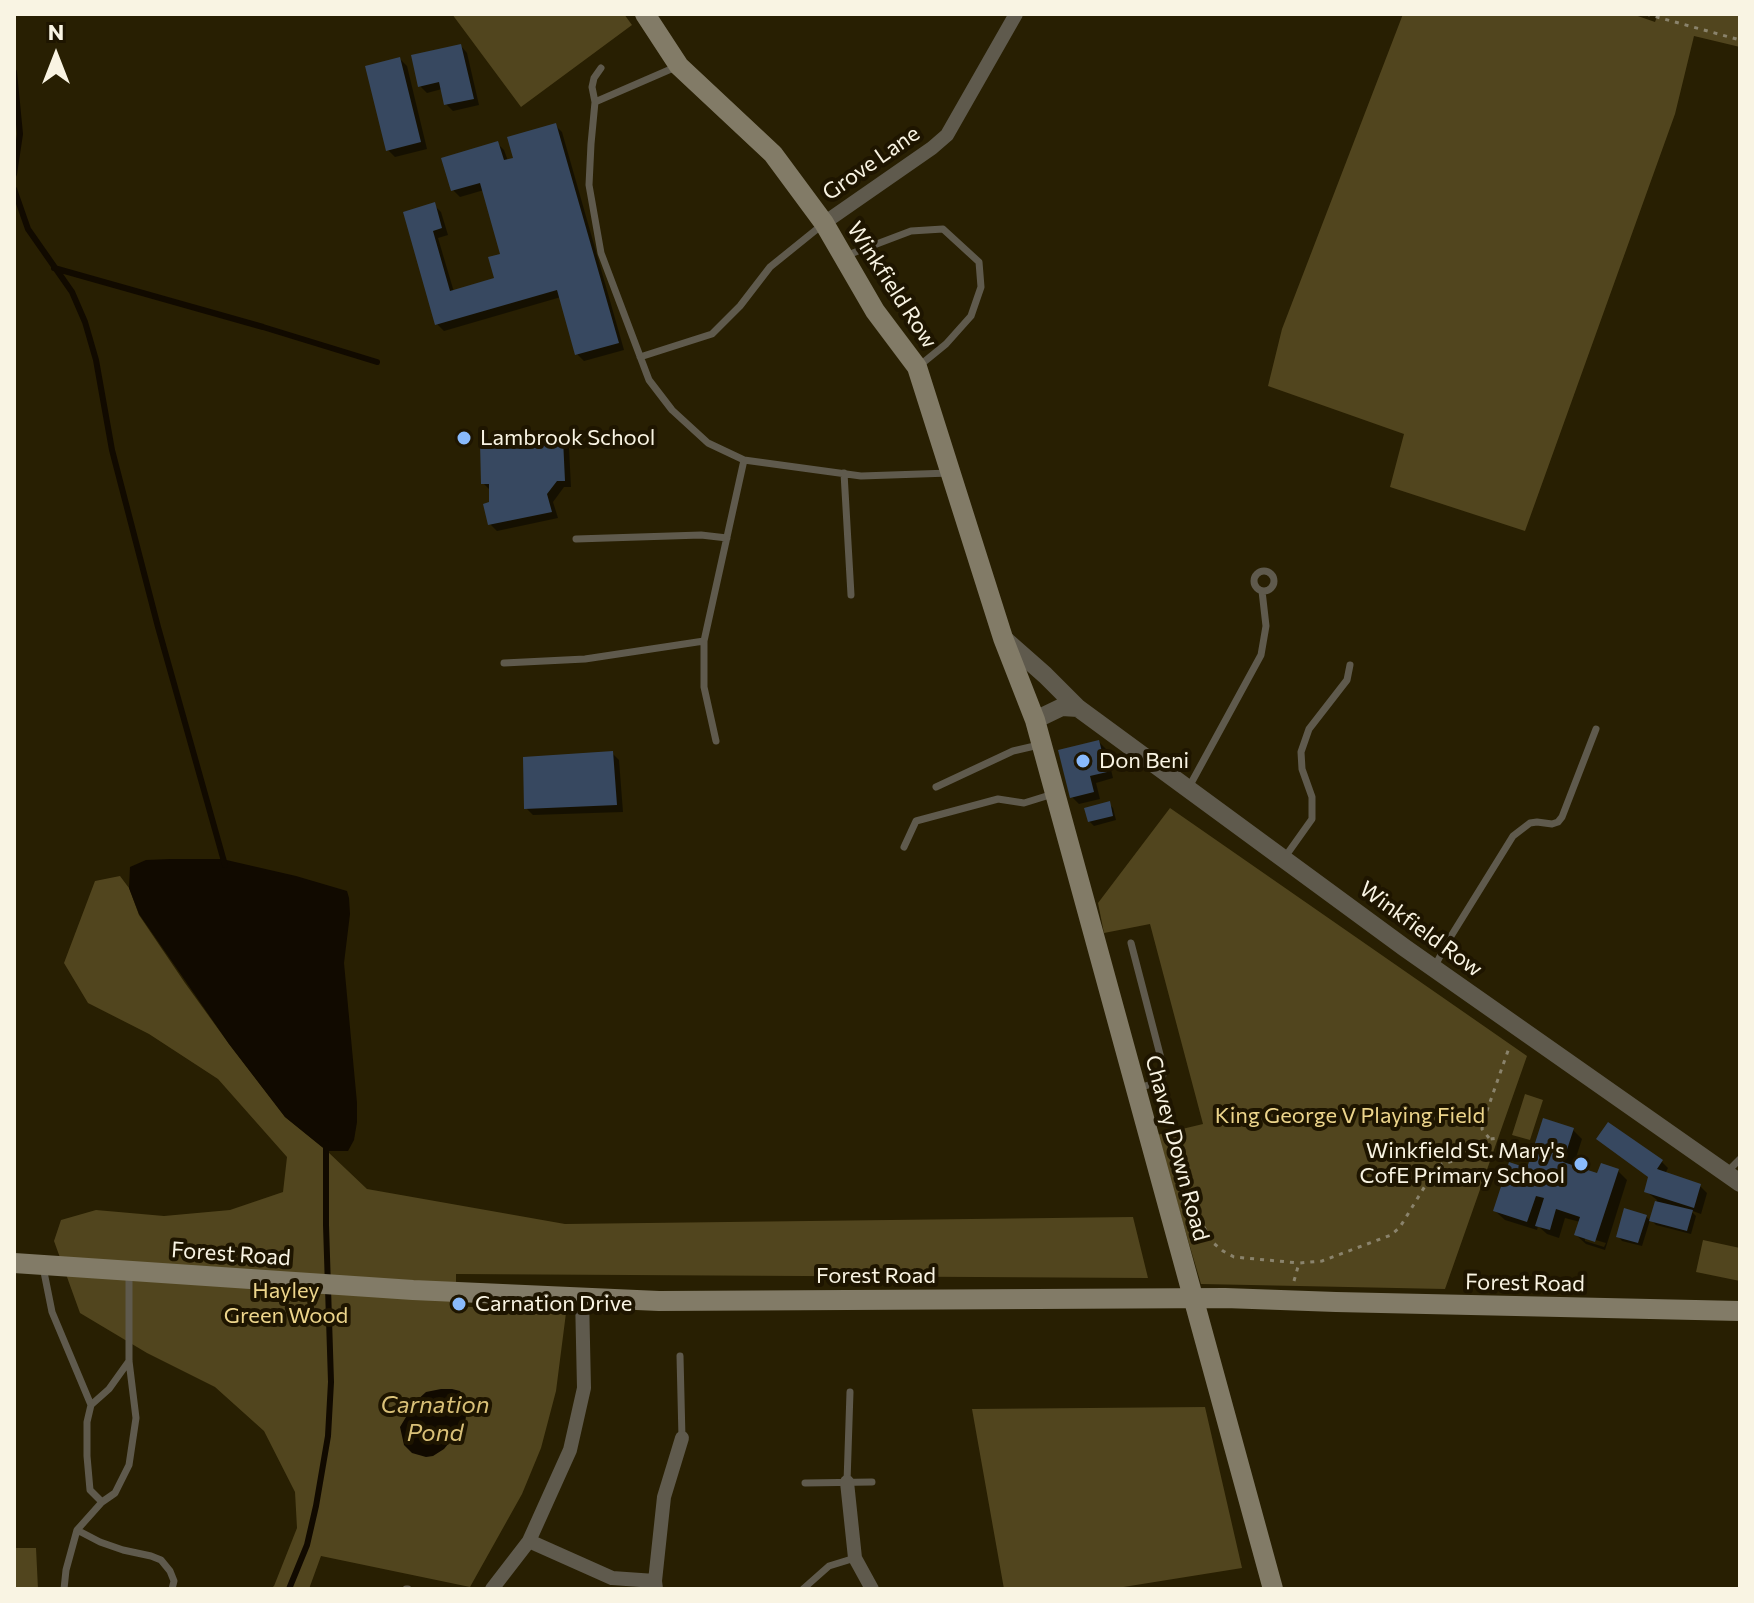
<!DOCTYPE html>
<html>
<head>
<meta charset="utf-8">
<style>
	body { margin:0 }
	#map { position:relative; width:1754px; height:1603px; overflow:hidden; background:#281f02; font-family:Commissioner,sans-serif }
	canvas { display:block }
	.frame { position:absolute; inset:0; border:16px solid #f9f4e3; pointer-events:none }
	.north { position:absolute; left:16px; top:16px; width:80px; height:80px; -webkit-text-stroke:6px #1e1500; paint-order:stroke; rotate:0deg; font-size:22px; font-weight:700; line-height:32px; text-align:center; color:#f9f4e3 }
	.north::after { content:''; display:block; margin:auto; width:28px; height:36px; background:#f9f4e3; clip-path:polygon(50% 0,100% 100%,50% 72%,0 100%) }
</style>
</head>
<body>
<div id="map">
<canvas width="1754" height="1603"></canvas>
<div class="frame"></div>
<div class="north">N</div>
</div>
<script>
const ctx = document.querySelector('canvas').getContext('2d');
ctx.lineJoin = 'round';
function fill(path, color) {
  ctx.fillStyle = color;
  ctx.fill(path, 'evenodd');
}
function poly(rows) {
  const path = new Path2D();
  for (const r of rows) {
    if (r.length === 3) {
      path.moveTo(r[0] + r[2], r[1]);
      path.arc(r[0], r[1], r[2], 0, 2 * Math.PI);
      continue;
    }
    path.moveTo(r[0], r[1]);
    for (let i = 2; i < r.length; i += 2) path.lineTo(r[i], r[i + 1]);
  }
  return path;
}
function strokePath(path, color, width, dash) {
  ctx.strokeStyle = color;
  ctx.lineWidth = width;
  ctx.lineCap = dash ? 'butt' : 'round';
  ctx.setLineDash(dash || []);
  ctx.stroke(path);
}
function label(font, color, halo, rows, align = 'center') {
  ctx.font = font + ' Commissioner,sans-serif';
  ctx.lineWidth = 8;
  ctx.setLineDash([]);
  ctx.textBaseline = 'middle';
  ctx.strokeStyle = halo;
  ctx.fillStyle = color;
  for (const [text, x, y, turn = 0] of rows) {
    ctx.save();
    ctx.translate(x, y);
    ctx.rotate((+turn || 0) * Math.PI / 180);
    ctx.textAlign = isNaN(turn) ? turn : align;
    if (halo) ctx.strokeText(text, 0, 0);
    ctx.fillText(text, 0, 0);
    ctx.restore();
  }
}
const green = poly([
	[452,14,624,14,632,25,521,107],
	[1403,14,1632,14,1655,22,1658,14,1740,14,1740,47,1694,36,1675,114,1525,531,1390,487,1404,434,1268,386,1282,329],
	[1170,808,1527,1056,1445,1289,1201,1284,1157,1135,1203,1124,1150,924,1104,933,1098,903],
	[120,876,129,888,139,915,185,983,229,1044,285,1117,327,1151,367,1189,565,1224,1133,1217,1148,1278,456,1274,456,1306,566,1313,556,1391,541,1448,522,1494,470,1587,321,1556,309,1589,270,1589,274,1586,297,1528,295,1492,264,1431,215,1387,147,1353,80,1313,54,1241,61,1220,96,1210,164,1216,230,1210,283,1192,287,1157,218,1079,149,1034,88,1003,64,963,95,881],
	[1525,1094,1543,1100,1530,1140,1512,1135],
	[1703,1240,1740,1248,1740,1281,1696,1272],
	[1205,1407,1242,1568,1111,1589,1004,1589,972,1409],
	[14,1548,36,1548,38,1589,14,1589]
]);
const water = poly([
	[170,859,222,859,296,876,347,891,349,898,350,914,344,963,357,1103,357,1122,354,1140,348,1151,327,1151,285,1117,229,1044,139,914,129,888,130,867,146,860],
	[441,1389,452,1389,460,1391,466,1398,467,1408,465,1424,444,1449,433,1456,426,1457,412,1453,404,1445,400,1427,415,1402,426,1392]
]);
const shadow = poly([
	[461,46,467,53,479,105,453,111,446,104,442,89,427,93,420,86],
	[400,59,407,66,427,149,395,157,388,150],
	[555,125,562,132,624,350,584,361,577,354,561,297,444,331,437,324,405,213,434,205,441,212,448,235,438,238,454,292,496,279,503,255,484,190,460,197,453,190,497,143,504,150,508,161,515,159],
	[562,441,569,448,571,487,564,487,553,502,558,518,497,531,490,524,491,491,483,483],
	[1099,742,1106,749,1113,778,1096,783,1100,799,1079,804,1072,797],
	[612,753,619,760,623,812,533,815,526,808],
	[1109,804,1113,808,1116,820,1094,826,1089,821],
	[1573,1130,1582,1139,1573,1167,1599,1175,1617,1170,1627,1180,1605,1250,1586,1244,1576,1235,1580,1222,1565,1218,1559,1238,1547,1234,1538,1226,1537,1230,1505,1220,1495,1211,1529,1170],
	[1585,1237,1606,1243,1604,1247,1585,1241],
	[1598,1139,1662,1162,1668,1168,1665,1174,1700,1186,1707,1193,1701,1214,1690,1210,1696,1216,1691,1234,1656,1225,1652,1221,1657,1200,1647,1192,1650,1178],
	[1645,1216,1650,1220,1642,1246,1622,1241,1618,1236]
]);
const stream = poly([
	[14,72,20,134,14,174],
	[14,189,28,229,72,292,85,322,96,360,112,450,158,627,225,865],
	[54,268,263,327,377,362],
	[289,1589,307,1545,316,1506,328,1436,331,1382,326,1225,326,1143]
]);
const building = poly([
	[461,44,474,99,444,105,439,82,418,87,411,55],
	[400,57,421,142,386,151,365,66],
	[556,123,619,343,575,355,557,290,435,325,403,212,435,202,442,228,433,231,450,291,494,278,488,257,500,254,480,183,451,191,441,158,498,141,504,160,513,158,507,137],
	[563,439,565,481,557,481,547,494,552,512,488,525,483,504,489,502,489,484,481,484,480,442],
	[1099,740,1107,772,1090,776,1094,792,1070,798,1058,750],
	[613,751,617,805,524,809,523,757],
	[1110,801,1113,816,1088,822,1084,808],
	[1543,1118,1574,1128,1563,1162,1597,1173,1601,1163,1619,1169,1595,1242,1574,1235,1580,1217,1556,1209,1550,1230,1535,1226,1544,1198,1536,1196,1527,1222,1493,1211,1509,1162,1527,1168],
	[1608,1122,1663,1160,1657,1169,1701,1184,1694,1208,1644,1192,1648,1177,1596,1139],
	[1655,1201,1693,1210,1687,1231,1649,1221],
	[1624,1208,1647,1215,1638,1243,1616,1237]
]);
const path = poly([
	[1646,14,1740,40],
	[1176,1131,1203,1225,1211,1241,1223,1251,1234,1257,1299,1263],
	[1489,1138,1482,1129,1483,1122,1510,1045],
	[1294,1281,1299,1263,1322,1261,1391,1235,1400,1227,1433,1173,1442,1164,1472,1156,1490,1139,1498,1138]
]);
const service = poly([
	[678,66,595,102,591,144,589,185,601,253,649,380,672,410,708,443,744,460,861,476,950,473],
	[595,102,592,87,594,78,601,68],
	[845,256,911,231,943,229,979,262,981,287,971,316,946,344,919,366],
	[640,357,712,334,740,306,770,267,822,225],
	[844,473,851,595],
	[576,539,701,535,727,538],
	[1264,581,10],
	[504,663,585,659,704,641],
	[716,741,704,687,704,641,744,460],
	[936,787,1013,751,1039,745],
	[1189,787,1261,655,1266,626,1262,591],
	[904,847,916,821,998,799,1024,803,1053,794],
	[1285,857,1312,819,1312,797,1302,769,1301,752,1309,729,1347,680,1350,665],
	[1131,943,1163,1066,1163,1075,1159,1082,1138,1088],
	[1435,966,1448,941,1513,836,1530,823,1537,822,1552,824,1558,822,1562,817,1596,729],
	[1727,1172,1740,1159],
	[43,1267,52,1312,91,1405],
	[129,1273,129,1361,136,1418,129,1465,115,1493,102,1502,90,1490,87,1456,87,1422,91,1405,109,1389,129,1361],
	[680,1356,682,1438],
	[847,1482,850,1392],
	[805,1483,872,1482],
	[77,1530,100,1542,123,1550,151,1556,161,1560,170,1571,174,1581,172,1589],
	[64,1589,66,1570,77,1530,102,1502],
	[406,1589,408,1589],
	[803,1589,829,1566,855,1558]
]);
const minor = poly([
	[824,223,932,148,947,135,1016,14],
	[847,1482,855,1558,872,1589],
	[529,1541,612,1578,655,1581],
	[492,1589,529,1541,570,1450,584,1388,582,1296],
	[656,1589,655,1581,664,1497,682,1438]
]);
const tertiary = poly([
	[1003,638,1045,675,1078,708],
	[1035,720,1062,707,1078,708,1405,948,1740,1183]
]);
const secondary = poly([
	[645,14,679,66,773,154,824,223,875,311,917,367,1003,638,1035,720,1273,1589],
	[14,1263,413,1290,659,1301,1225,1298,1336,1302,1740,1311]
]);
const markers = [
	[464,438,8,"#89bafc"],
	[1083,761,8,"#89bafc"],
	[1581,1164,8,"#89bafc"],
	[459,1304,8,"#89bafc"]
];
const streetNames = [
	["Grove Lane",871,163,-35],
	["Winkfield Row",892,285,57],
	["Winkfield Row",1421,929,36],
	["Chavey Down Road",1177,1148,75],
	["Forest Road",231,1254,4],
	["Forest Road",876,1276],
	["Forest Road",1525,1283,1]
];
const poiNames = [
	["Lambrook School",480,438],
	["Don Beni",1099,761],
	["Winkfield St. Mary's",1565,1151,"right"],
	["CofE Primary School",1565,1176,"right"],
	["Carnation Drive",475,1304]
];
const parkNames = [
	["King George V Playing Field",1350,1116],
	["Hayley",286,1291],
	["Green Wood",286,1316]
];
const waterNames = [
	["Carnation",435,1405],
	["Pond",435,1433]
];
fill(green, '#51451e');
fill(water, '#110a00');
fill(shadow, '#0007');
strokePath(stream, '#110a00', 6);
fill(building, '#374860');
strokePath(path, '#8a836c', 3, [4, 6]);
strokePath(service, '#5f5a4d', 7);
strokePath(minor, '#5f5a4d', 14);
strokePath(tertiary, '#5f5a4d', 18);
strokePath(secondary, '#827b67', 20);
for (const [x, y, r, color] of markers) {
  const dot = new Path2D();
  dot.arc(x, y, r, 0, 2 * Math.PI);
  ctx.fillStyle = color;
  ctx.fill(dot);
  strokePath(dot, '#1e1500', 3);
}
label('22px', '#f9f4e3', '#1e1500', streetNames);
label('22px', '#f9f4e3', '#1e1500', poiNames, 'left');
label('22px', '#edd58b', '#1e1500', parkNames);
label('italic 24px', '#dac178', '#1e1500', waterNames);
</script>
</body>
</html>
